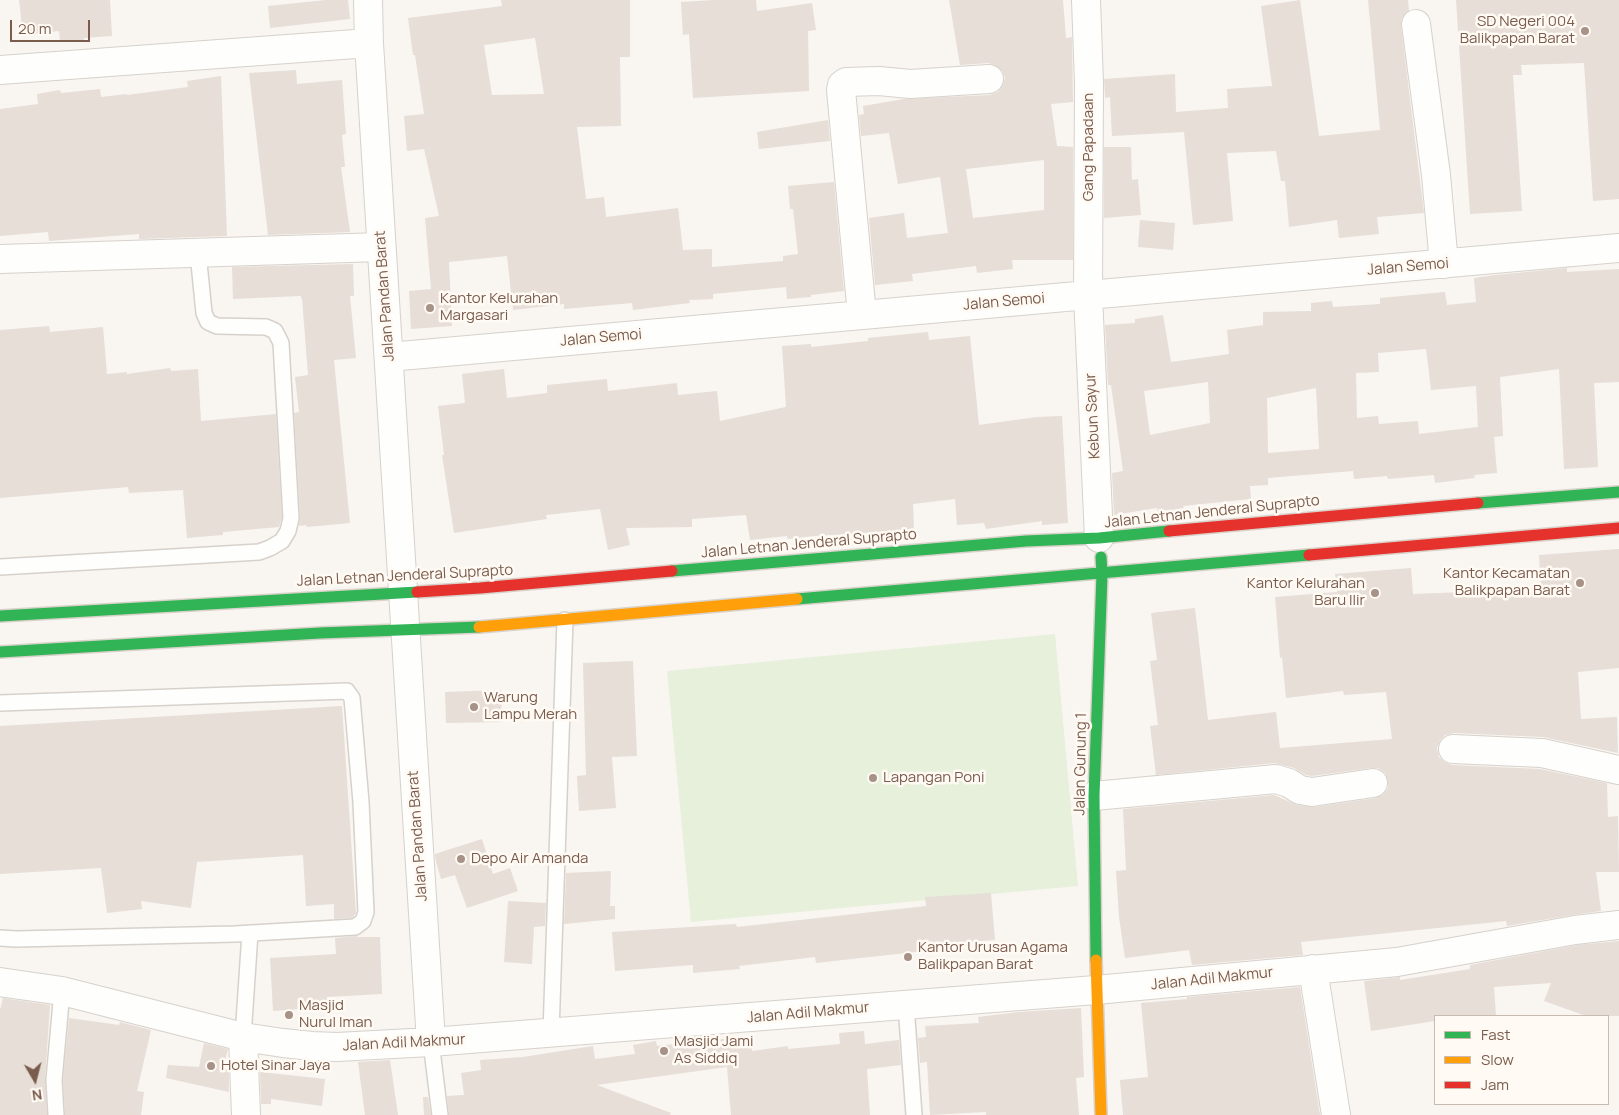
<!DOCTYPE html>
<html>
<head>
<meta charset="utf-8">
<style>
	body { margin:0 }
	#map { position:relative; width:1619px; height:1115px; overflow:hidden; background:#f9f5f0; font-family:Manrope,sans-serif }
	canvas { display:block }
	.legend { position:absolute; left:1434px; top:1015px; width:175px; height:90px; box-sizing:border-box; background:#fffaf3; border:1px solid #cabbb1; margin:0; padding:6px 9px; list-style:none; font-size:15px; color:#7a5c4d }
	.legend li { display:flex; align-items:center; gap:10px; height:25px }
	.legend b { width:25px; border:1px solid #cabbb1 }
	.north { position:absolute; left:10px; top:1055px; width:50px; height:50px; -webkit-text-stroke:4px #fffaf3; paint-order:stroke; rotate:172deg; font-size:14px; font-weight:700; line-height:20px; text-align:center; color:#7a5c4d }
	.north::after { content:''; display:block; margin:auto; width:18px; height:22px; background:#7a5c4d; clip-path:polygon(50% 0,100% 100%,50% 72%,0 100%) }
	.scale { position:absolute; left:10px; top:20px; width:80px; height:22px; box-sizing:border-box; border:2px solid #7a5c4d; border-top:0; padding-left:6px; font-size:15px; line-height:18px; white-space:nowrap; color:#7a5c4d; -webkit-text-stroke:4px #fffaf3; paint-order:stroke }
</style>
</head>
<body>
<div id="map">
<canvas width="1619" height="1115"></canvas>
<ul class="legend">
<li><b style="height:6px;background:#30b455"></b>Fast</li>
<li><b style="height:6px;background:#ff9f0a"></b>Slow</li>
<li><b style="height:6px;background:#e5322d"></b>Jam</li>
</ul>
<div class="north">N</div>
<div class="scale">20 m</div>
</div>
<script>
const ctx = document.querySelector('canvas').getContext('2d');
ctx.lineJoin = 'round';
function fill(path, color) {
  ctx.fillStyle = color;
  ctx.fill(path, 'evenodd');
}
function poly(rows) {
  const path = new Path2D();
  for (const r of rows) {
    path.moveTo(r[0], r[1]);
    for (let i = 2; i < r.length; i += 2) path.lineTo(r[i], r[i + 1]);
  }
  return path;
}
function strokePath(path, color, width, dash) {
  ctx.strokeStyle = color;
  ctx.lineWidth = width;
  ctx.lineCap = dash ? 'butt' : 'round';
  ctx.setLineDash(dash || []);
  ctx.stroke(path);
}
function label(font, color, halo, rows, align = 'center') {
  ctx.font = font + ' Manrope,sans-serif';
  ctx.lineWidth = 5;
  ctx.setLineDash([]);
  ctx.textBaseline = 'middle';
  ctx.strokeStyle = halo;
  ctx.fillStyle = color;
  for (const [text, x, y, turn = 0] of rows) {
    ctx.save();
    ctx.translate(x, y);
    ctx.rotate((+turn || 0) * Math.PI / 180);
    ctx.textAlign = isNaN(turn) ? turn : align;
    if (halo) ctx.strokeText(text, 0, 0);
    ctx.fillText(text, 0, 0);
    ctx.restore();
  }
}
const green = poly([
	[1055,634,1078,886,691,922,667,671]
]);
const building = poly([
	[19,0,110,0,112,36,84,38,84,41,60,42,59,31,23,35],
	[326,0,348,0,350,19,270,28,268,6],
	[501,0,630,0,630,57,620,57,621,126,577,127,586,199,604,197,606,217,678,208,683,250,712,249,712,267,783,261,783,256,798,254,793,209,790,209,788,186,834,182,844,291,811,295,811,297,787,299,786,287,713,294,713,299,689,300,690,303,633,310,632,303,564,309,564,304,513,310,507,256,449,262,452,326,411,329,409,291,431,289,425,218,439,216,424,149,407,151,404,116,424,114,415,55,413,55,408,18,502,6],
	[535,38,544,94,492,95,484,45],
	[715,0,756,0,757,11,812,3,816,30,808,31,809,91,693,98,689,34,683,35,681,2],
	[949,0,1063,0,1066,38,1072,37,1073,102,1051,104,1057,146,1073,147,1073,260,1012,260,1013,269,977,273,976,266,912,274,913,281,875,285,869,218,904,213,907,238,948,233,940,177,898,184,889,133,861,136,859,115,864,114,863,106,904,99,990,95,998,92,1003,85,1005,78,1002,71,995,65,988,63,960,65],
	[1044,160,1044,210,973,218,966,169],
	[1300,0,1319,136,1380,130,1368,0,1408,0,1409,11,1402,18,1401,26,1424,213,1377,217,1379,234,1339,238,1337,220,1289,227,1285,181,1281,181,1276,151,1227,153,1233,221,1193,225,1184,132,1112,136,1110,97,1105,98,1104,79,1175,74,1176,112,1228,108,1227,89,1272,86,1261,6],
	[1456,0,1619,0,1619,199,1593,201,1584,63,1521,65,1522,75,1513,75,1522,211,1470,214],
	[296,70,297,84,342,80,346,134,342,135,345,167,341,167,350,232,268,235,249,73],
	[221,76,227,236,139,239,139,234,49,241,48,232,0,236,0,109,38,104,37,94,60,90,61,93,100,89,101,97,127,94,127,95,188,87,187,81],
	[828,120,830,141,759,149,757,132],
	[1104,147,1131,147,1132,180,1138,179,1141,215,1104,218],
	[1140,220,1175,223,1173,250,1138,247],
	[353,264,354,296,350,296,356,358,334,360,350,523,307,527,306,525,299,526,300,517,294,413,299,412,295,377,308,375,302,298,301,299,301,296,233,299,232,267],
	[1567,268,1567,272,1619,269,1619,382,1594,383,1598,467,1564,469,1559,369,1500,377,1503,436,1494,437,1497,473,1474,475,1475,478,1435,483,1434,475,1388,479,1387,476,1354,479,1353,471,1268,478,1268,485,1250,486,1251,499,1183,506,1184,508,1158,512,1157,508,1114,515,1112,473,1123,471,1111,385,1108,385,1105,325,1135,323,1135,319,1163,315,1171,362,1229,354,1227,330,1263,325,1263,312,1311,311,1311,303,1332,301,1333,307,1380,304,1380,298,1445,292,1447,305,1476,302,1474,278,1495,275],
	[1426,349,1431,390,1476,386,1478,427,1419,434,1418,421,1379,424,1378,416,1357,418,1356,373,1379,372,1378,353],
	[1208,382,1210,423,1150,435,1144,391],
	[1316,388,1319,449,1268,453,1267,398],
	[49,326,50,332,103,327,107,374,127,372,127,374,170,368,171,371,198,369,201,421,276,414,282,517,279,527,223,532,223,535,187,538,183,490,129,493,128,487,0,498,0,330],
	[928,332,929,340,970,336,979,425,1037,417,1062,416,1068,523,1042,525,1042,521,986,529,984,523,957,525,955,499,913,504,914,530,815,536,788,539,787,536,750,540,746,515,692,519,692,527,626,528,630,545,608,550,600,509,546,515,547,519,454,533,442,455,444,455,438,406,465,403,462,374,504,369,507,398,547,393,547,385,607,379,608,391,677,383,678,395,717,391,720,421,786,407,782,346,811,344,811,347,868,341,868,338],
	[1619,549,1619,668,1578,672,1581,719,1617,717,1618,753,1543,737,1454,733,1445,735,1440,741,1437,748,1439,757,1445,762,1452,765,1540,769,1607,783,1608,817,1618,816,1619,872,1596,872,1601,911,1572,915,1507,926,1506,921,1301,942,1303,955,1192,965,1189,950,1125,958,1119,917,1116,871,1126,870,1123,809,1274,795,1297,805,1314,807,1376,798,1383,795,1388,788,1388,781,1385,773,1378,768,1371,768,1312,776,1306,775,1294,768,1275,763,1156,775,1150,726,1158,725,1150,661,1157,660,1151,613,1195,608,1208,720,1276,712,1280,748,1392,739,1386,692,1344,695,1343,691,1286,698,1282,657,1280,658,1275,597,1337,592,1335,574,1411,568,1413,594,1541,589,1539,555],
	[633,661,637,756,612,757,616,808,579,811,577,776,586,775,583,663],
	[501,690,502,722,446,723,445,692],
	[342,706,356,913,352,918,334,919,334,904,306,906,303,855,197,862,191,908,141,901,142,909,107,913,101,868,0,874,0,726],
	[482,839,493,874,510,868,518,891,467,908,455,875,441,879,436,862,435,854],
	[611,871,610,906,615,906,615,919,564,924,566,873],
	[991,893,995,940,923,945,924,951,816,963,815,957,739,966,740,969,693,973,693,965,615,971,612,932,736,924,737,927,926,906,925,897],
	[508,901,546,903,545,926,534,927,532,964,504,962],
	[357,936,357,937,380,937,382,994,327,997,327,1007,273,1011,270,958,336,954,335,938],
	[1619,941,1619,1016,1586,1016,1544,1001,1551,983,1494,987,1496,1016,1435,1016,1435,1021,1371,1031,1364,981,1400,977,1400,980,1470,969,1470,965,1577,945],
	[1300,987,1320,1115,1123,1115,1120,1080,1148,1077,1141,1003,1187,999,1187,997],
	[3,998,50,1005,45,1079,47,1115,0,1115,0,1010],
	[1081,1008,1084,1077,1076,1078,1079,1115,986,1115,986,1112,930,1115,927,1062,920,1063,918,1038,926,1037,925,1026,979,1023,978,1017,1019,1012],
	[69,1018,119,1025,120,1022,151,1030,137,1091,144,1092,141,1115,65,1115,63,1080],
	[864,1031,865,1044,899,1040,901,1065,867,1069,870,1115,731,1115,727,1067,597,1085,671,1113,670,1115,449,1115,447,1096,464,1095,461,1073,481,1070,480,1060,523,1057,593,1046,595,1059,635,1054,633,1045,656,1041,657,1046,751,1036,752,1051,788,1046,788,1049,840,1044,839,1033],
	[204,1043,228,1049,223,1069,229,1069,229,1092,166,1078,168,1065,199,1067],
	[390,1060,398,1115,365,1115,358,1062],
	[260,1072,325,1079,322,1106,271,1099,271,1104,261,1104],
	[423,1097,428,1097,431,1115,424,1115]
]);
const lane = poly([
	[0,567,259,552,270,548,282,541,288,531,291,518,281,343,275,331,266,327,217,326,208,322,204,313,198,253],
	[0,703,347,691,352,698,361,802,366,912,363,921,355,927,235,934,16,939,0,938],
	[906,1005,914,1115],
	[551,1033,565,620],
	[243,1037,250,933],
	[431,1042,440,1115],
	[56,1115,54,1080,62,991]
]);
const street = poly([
	[368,0,369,43,431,1042],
	[1086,0,1089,83,1088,295,1099,538],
	[1416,24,1436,175,1444,264],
	[0,70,369,43],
	[0,259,381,247],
	[862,315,841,90,842,85,846,82,879,81,910,84,989,79],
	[389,357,1619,248],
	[1453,749,1542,753,1619,770],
	[1094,796,1276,779,1289,783,1300,790,1312,792,1373,783],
	[1313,969,1336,1115],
	[0,982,62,991,243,1037,283,1043,312,1046,337,1047,431,1042,1096,990,1397,962,1575,930,1619,925],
	[243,1037,246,1115]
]);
const fast = poly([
	[1478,503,1619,492],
	[672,571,1026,541,1099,538,1169,531],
	[797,599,1309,555],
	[0,616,417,592],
	[0,652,320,633,479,627],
	[1096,960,1094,796,1102,574,1101,557]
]);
const slow = poly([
	[479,627,797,599],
	[1096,960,1101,1115]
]);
const jam = poly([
	[1169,531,1478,503],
	[1309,555,1619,528],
	[417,592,480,588,672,571]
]);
const markers = [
	[1585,31,5,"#a69286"],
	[430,308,5,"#a69286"],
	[1580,583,5,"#a69286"],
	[1375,593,5,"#a69286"],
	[474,707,5,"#a69286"],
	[873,778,5,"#a69286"],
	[461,859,5,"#a69286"],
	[908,957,5,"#a69286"],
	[289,1015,5,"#a69286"],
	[664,1051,5,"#a69286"],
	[211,1066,5,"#a69286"]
];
const poiNames = [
	["SD Negeri 004",1575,22,"right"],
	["Balikpapan Barat",1575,39,"right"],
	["Kantor Kelurahan",440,299],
	["Margasari",440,316],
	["Kantor Kecamatan",1570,574,"right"],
	["Balikpapan Barat",1570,591,"right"],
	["Kantor Kelurahan",1365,584,"right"],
	["Baru Ilir",1365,601,"right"],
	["Warung",484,698],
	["Lampu Merah",484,715],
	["Lapangan Poni",883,778],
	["Depo Air Amanda",471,859],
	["Kantor Urusan Agama",918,948],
	["Balikpapan Barat",918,965],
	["Masjid",299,1006],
	["Nurul Iman",299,1023],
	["Masjid Jami",674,1042],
	["As Siddiq",674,1059],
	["Hotel Sinar Jaya",221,1066]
];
const streetNames = [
	["Gang Papadaan",1089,147,-90],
	["Jalan Semoi",1408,267,-5],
	["Jalan Pandan Barat",385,296,-94],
	["Jalan Semoi",1004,302,-5],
	["Jalan Semoi",601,338,-5],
	["Kebun Sayur",1093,416,-93],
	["Jalan Letnan Jenderal Suprapto",1212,512,-6],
	["Jalan Letnan Jenderal Suprapto",809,544,-5],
	["Jalan Letnan Jenderal Suprapto",405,576,-3],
	["Jalan Gunung 1",1081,764,-89],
	["Jalan Pandan Barat",418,836,-94],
	["Jalan Adil Makmur",1212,979,-6],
	["Jalan Adil Makmur",808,1013,-5],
	["Jalan Adil Makmur",404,1043,-3]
];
fill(green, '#e7f0db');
fill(building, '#e6ded7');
strokePath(lane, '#d7d1cb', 18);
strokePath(street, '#d7d1cb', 30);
strokePath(fast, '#d9d2cb', 14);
strokePath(slow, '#d9d2cb', 14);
strokePath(jam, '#d9d2cb', 14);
strokePath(lane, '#fefefd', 15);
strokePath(street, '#fefefd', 28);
strokePath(fast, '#30b455', 11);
strokePath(slow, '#ff9f0a', 11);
strokePath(jam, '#e5322d', 11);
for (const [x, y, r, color] of markers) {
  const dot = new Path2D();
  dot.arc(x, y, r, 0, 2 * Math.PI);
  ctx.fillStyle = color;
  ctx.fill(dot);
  strokePath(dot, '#fffaf3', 2);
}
label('15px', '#7a5c4d', '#fffaf3', poiNames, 'left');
label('15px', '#7a5c4d', '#fffaf3', streetNames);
</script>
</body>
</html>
